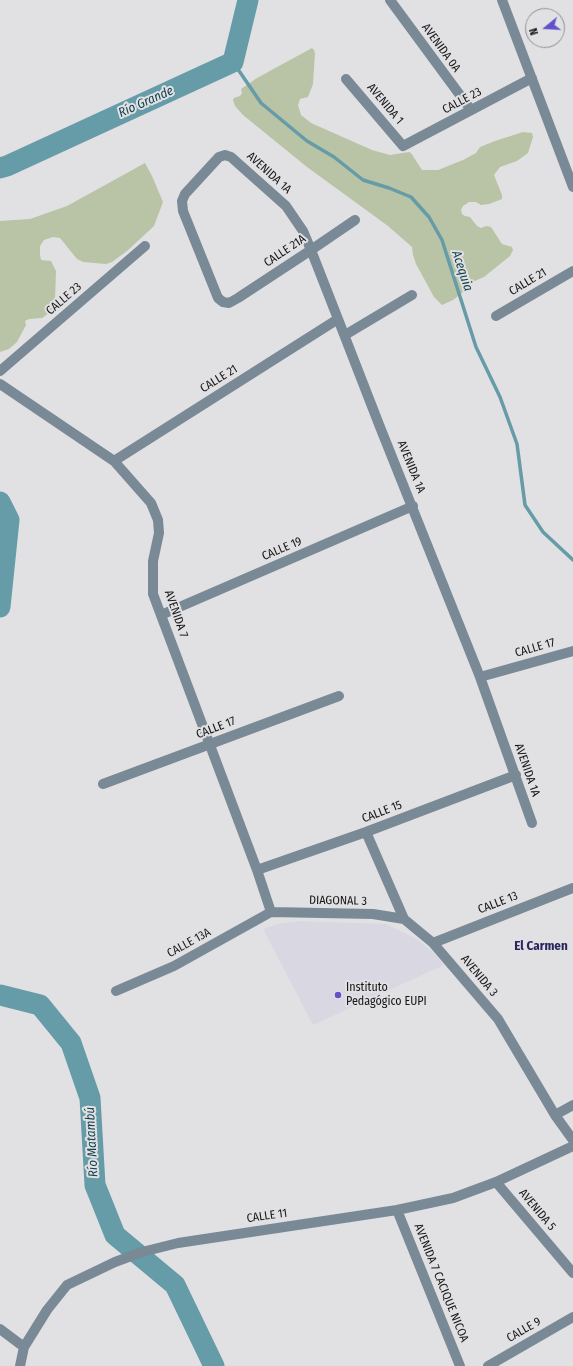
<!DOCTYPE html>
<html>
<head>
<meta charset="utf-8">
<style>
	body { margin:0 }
	#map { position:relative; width:573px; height:1366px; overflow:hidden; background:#e1e1e4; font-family:"Fira Sans Condensed",sans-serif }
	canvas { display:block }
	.north { position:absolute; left:525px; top:8px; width:40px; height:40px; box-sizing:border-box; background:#e1e1e4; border:1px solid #909092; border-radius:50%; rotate:252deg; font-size:11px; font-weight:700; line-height:16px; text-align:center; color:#171718 }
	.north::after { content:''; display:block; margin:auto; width:14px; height:18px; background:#6052cb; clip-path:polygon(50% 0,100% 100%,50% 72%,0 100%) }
</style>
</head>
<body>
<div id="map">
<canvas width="573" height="1366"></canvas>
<div class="north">N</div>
</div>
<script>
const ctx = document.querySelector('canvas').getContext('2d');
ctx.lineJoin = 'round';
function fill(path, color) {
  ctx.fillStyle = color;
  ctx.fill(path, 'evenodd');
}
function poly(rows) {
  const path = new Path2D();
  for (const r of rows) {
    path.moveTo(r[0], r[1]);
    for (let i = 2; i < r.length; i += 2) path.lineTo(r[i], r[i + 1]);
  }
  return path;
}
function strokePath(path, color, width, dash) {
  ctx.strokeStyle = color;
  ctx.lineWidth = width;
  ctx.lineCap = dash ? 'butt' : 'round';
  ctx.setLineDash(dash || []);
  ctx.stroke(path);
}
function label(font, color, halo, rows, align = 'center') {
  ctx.font = font + ' "Fira Sans Condensed",sans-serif';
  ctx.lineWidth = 4;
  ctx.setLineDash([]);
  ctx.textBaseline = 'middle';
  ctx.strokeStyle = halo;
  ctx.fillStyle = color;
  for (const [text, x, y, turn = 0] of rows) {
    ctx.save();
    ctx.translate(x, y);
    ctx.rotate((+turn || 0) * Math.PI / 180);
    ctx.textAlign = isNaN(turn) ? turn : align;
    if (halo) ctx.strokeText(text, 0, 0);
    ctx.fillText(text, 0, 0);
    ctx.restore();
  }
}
const built = poly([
	[299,921,386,924,415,938,432,951,444,965,313,1025,263,929,277,924]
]);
const green = poly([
	[312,48,314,50,315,53,313,84,308,97,300,99,298,105,301,115,311,123,372,150,390,155,409,152,411,153,422,170,438,170,463,160,476,153,480,147,495,141,523,132,532,133,533,137,528,153,517,161,500,167,494,175,502,195,502,199,489,204,481,205,476,202,469,202,463,206,461,210,462,214,465,216,470,217,477,226,481,228,486,226,491,227,502,244,512,247,513,250,510,256,484,277,470,283,462,293,453,300,442,305,434,297,416,264,413,255,412,247,388,226,307,167,243,115,235,106,233,100,234,98,240,96,242,93,241,89,257,78],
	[145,163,152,176,163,202,154,226,127,251,112,262,106,264,83,262,77,259,60,238,53,237,44,240,40,246,40,255,41,260,51,261,56,271,55,300,52,311,42,318,29,319,25,321,26,325,17,342,9,349,0,352,0,221,30,219,67,206]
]);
const stream = poly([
	[233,62,261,103,307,141,334,157,363,180,389,188,411,197,429,217,442,240,476,347,500,397,517,444,525,505,543,532,573,560]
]);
const river = poly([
	[0,168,7,166,233,62,248,0],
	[0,502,9,520,0,607],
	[0,995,40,1005,71,1043,90,1098,95,1185,115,1235,175,1285,214,1366]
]);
const street = poly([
	[390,0,471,110],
	[502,0,573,187],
	[346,79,403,146,532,78],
	[355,220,311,250,238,298,229,303,223,302,218,298,183,211,182,201,185,194,219,157,225,155,231,157,286,206,303,231,311,250,338,319,380,427,480,677,532,823],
	[496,316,573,271],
	[345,335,412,295],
	[0,371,145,246],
	[0,384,114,461,151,503,158,520,159,533,153,561,153,594,257,870,271,912],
	[114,461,338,319],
	[161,615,413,506],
	[480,677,573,651],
	[103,784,339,696],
	[366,832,404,919,433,943,498,1019,555,1115,573,1140],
	[257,870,366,832,516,775],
	[271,912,373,914,404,919],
	[433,943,573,888],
	[116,991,174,966,271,912],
	[555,1115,573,1105],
	[496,1182,573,1273],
	[397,1210,460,1366],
	[0,1329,24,1347],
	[20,1366,24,1347,47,1310,67,1285,115,1262,142,1252,178,1243,397,1210,453,1198,496,1182,573,1146],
	[488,1366,573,1317]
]);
const markers = [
	[338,995,4,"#6052cb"]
];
const streetNames = [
	["AVENIDA 0A",441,48,54],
	["CALLE 23",462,101,-28],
	["AVENIDA 1",385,104,50],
	["AVENIDA 1A",269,173,42],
	["CALLE 21A",285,251,-34],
	["CALLE 21",528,282,-31],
	["CALLE 23",64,299,-41],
	["CALLE 21",219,379,-32],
	["AVENIDA 1A",411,467,68],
	["CALLE 19",282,549,-23],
	["AVENIDA 7",176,614,71],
	["CALLE 17",535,648,-16],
	["CALLE 17",216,728,-21],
	["AVENIDA 1A",527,770,71],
	["CALLE 15",382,812,-21],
	["DIAGONAL 3",338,901,1],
	["CALLE 13",498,903,-21],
	["CALLE 13A",189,943,-29],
	["AVENIDA 3",479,976,50],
	["AVENIDA 5",537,1210,50],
	["CALLE 11",267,1216,-8],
	["AVENIDA 7 CACIQUE NICOA",441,1283,68],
	["CALLE 9",524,1330,-30]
];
const poiNames = [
	["Instituto",346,988],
	["Pedagógico EUPI",346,1002]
];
const waterNames = [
	["Río Grande",146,102,-24],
	["Acequia",462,271,72],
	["Río Matambú",92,1142,-93]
];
const neighbourhoodNames = [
	["El Carmen",541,946]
];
fill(built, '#d9d7e2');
fill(green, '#b9c3a6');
strokePath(stream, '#669ba8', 3.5);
strokePath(river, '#669ba8', 21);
strokePath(street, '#798996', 10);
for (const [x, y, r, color] of markers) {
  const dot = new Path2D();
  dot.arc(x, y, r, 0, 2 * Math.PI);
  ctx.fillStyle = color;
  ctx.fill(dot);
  strokePath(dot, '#e1e1e4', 1.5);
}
label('12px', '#171718', '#e1e1e4', streetNames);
label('12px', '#171718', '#e1e1e4', poiNames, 'left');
label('italic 13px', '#11424d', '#e1e1e4', waterNames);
label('bold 13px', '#2b255f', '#e1e1e4', neighbourhoodNames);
</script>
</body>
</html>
